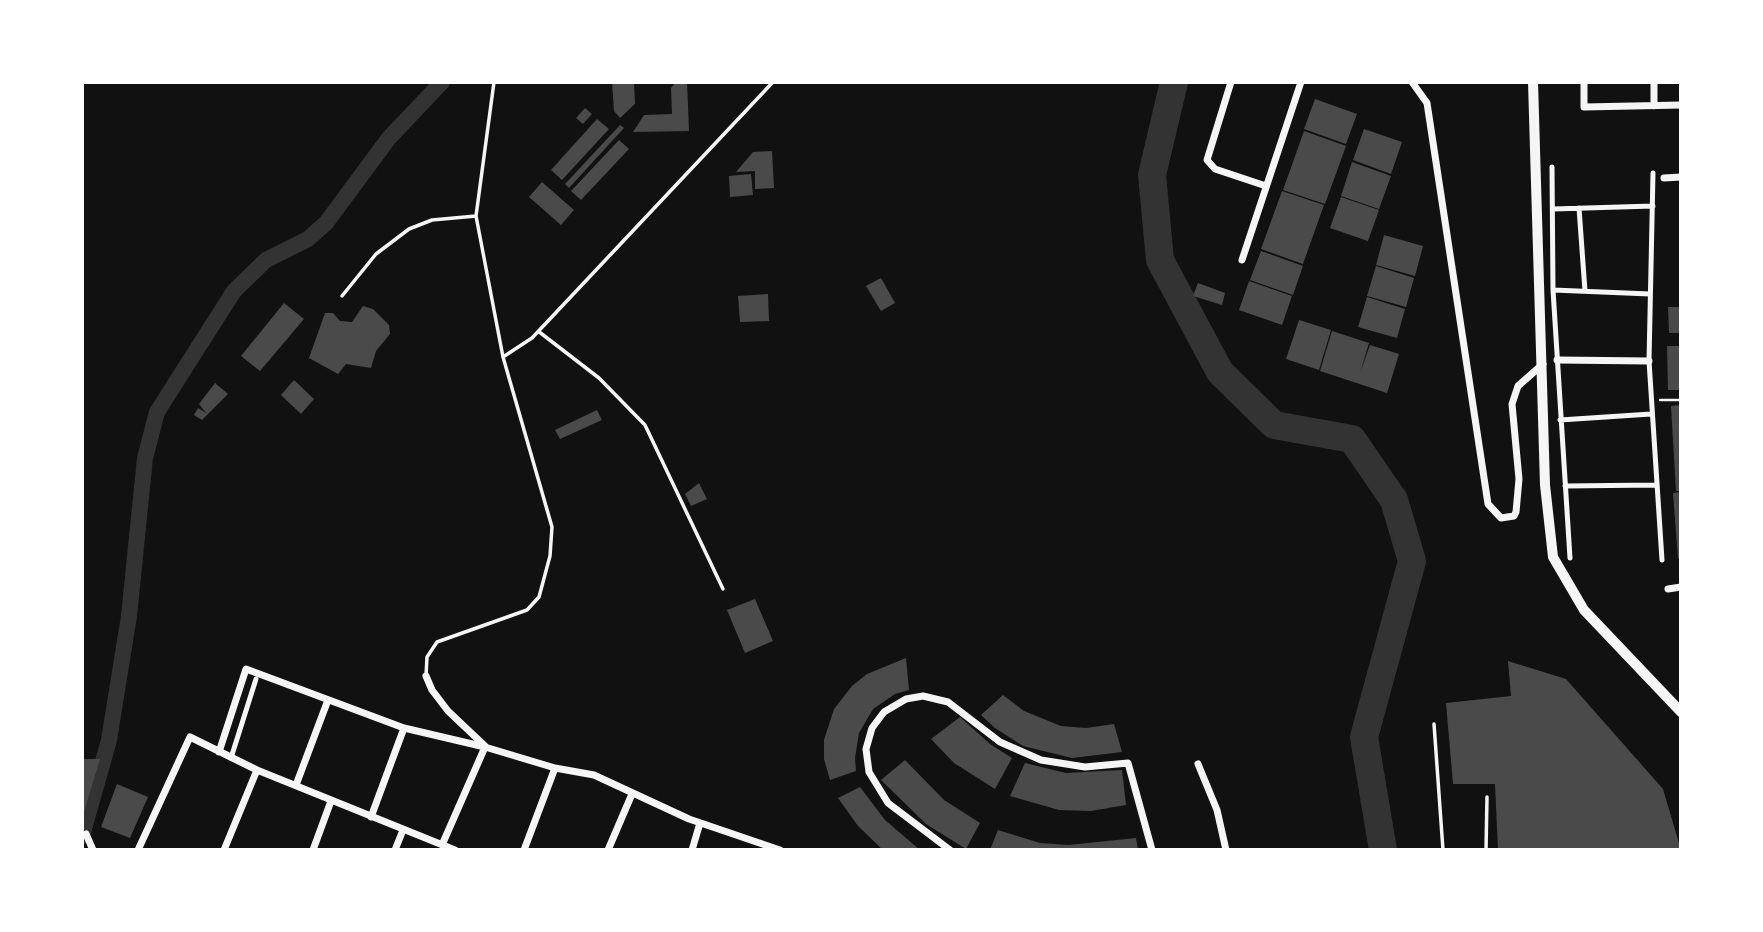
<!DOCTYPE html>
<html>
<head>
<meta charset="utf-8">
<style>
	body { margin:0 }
	#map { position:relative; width:1763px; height:932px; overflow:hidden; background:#111; font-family:Signika,sans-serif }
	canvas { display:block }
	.frame { position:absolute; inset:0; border:84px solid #fff; pointer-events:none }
</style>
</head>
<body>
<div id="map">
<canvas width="1763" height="932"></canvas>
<div class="frame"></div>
</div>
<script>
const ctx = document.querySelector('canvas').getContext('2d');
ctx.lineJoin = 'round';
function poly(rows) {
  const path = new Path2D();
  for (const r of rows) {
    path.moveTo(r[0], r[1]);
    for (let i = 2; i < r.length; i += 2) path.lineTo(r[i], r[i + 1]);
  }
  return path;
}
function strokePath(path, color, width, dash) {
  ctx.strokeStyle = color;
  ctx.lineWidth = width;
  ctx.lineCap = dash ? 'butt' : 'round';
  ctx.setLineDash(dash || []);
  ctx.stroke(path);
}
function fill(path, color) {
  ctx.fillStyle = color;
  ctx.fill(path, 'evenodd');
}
const canal = poly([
	[82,836,109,740,129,616,145,458,157,412,234,291,266,260,308,239,326,223,389,138,442,82]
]);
const river = poly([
	[1174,82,1152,175,1160,260,1220,372,1274,425,1352,439,1394,500,1412,561,1364,737,1383,850]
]);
const building = poly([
	[612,82,634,82,635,104,620,118,614,111],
	[676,82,687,82,689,131,633,132,644,115,672,114,671,88],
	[1315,99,1357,114,1346,144,1304,129],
	[585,108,592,114,583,124,576,118],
	[597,119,609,129,562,180,551,170],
	[620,125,624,128,569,188,565,184],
	[1364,129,1402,142,1391,174,1353,160],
	[1304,131,1346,146,1325,204,1283,190],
	[619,140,629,149,581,200,571,191],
	[772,151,774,188,755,189,755,171,736,172,753,152],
	[1352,162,1391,176,1379,209,1341,196],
	[751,174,753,195,730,197,729,176],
	[542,182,574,210,561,225,529,197],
	[1282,191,1324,205,1303,264,1261,249],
	[1341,197,1379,210,1368,241,1330,228],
	[1384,235,1423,246,1415,276,1376,265],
	[1261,251,1303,266,1293,295,1250,280],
	[1376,266,1414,278,1406,307,1367,296],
	[881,278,895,303,881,311,866,286],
	[1249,281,1292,296,1282,325,1239,310],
	[1198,283,1225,293,1222,305,1193,296],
	[768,294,769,321,740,322,738,296],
	[1367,297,1405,309,1397,338,1358,327],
	[284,303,304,319,260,371,241,356],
	[363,306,373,309,389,325,390,334,376,351,371,368,346,364,338,374,309,358,325,313,333,313,340,321,352,322],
	[1668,307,1681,307,1681,333,1669,333],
	[1299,320,1331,330,1319,370,1286,359],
	[1332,331,1369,343,1360,373,1370,345,1399,354,1387,393,1320,371],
	[1667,346,1681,346,1681,390,1668,390],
	[294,380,314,399,301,414,281,395],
	[215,383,228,394,202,420,194,415,198,408,206,413,199,404],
	[1681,405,1681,491,1676,491,1671,406],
	[597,410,602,420,560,439,555,430],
	[699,483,707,499,691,506,685,494],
	[1681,492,1681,558,1678,559,1673,493],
	[755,599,773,641,745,653,727,610],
	[906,658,909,690,895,694,873,709,859,733,855,758,856,771,830,780,824,759,824,740,834,709,852,686,867,674],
	[1508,661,1566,679,1663,789,1681,850,1498,850,1495,784,1453,784,1446,703,1511,696],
	[1003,695,1024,711,1061,726,1086,728,1114,724,1122,752,1072,758,1023,746,995,728,981,715],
	[960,717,990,744,1012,758,995,789,954,763,931,739],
	[82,759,100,759,83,815,82,815],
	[905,760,944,800,980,823,966,849,926,824,881,780],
	[1025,763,1066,773,1122,770,1126,805,1091,811,1059,810,1010,796],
	[117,784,148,797,130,838,101,827],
	[860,787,885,820,920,850,883,850,858,826,838,798],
	[998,830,1040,843,1068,845,1136,838,1138,850,990,850]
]);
const path = poly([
	[1660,400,1681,400]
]);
const service = poly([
	[342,296,376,254,409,229,432,220,476,216],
	[538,331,599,378,645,425,723,589],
	[503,357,532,338,773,82],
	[426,676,427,657,437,642,527,610,539,597,550,556,552,527,503,357,476,216,494,82],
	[1434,724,1443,850],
	[1486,850,1487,797]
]);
const pedestrian = poly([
	[1552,167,1553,290,1570,558],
	[1653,173,1649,361,1662,560],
	[1579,208,1585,291],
	[1553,209,1653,206],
	[1553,290,1650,294],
	[1560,420,1651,414],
	[1565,486,1656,485],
	[231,758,256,679]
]);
const minor = poly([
	[1231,82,1207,160,1215,169,1266,186],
	[1412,82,1427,103,1488,504,1501,518,1514,516,1516,512,1519,479,1512,404,1518,386,1543,364],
	[1584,82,1584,107,1681,105],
	[1654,82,1654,106],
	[1664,178,1681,177],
	[1242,260,1301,82],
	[1557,360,1649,361],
	[1668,589,1681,587],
	[426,676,432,690,448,711,485,746],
	[219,752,246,669,404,728,485,747,555,768,594,775,689,819,780,850],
	[1198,764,1217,810,1226,850],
	[296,785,328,700],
	[371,817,404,728],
	[86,834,93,850],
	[442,845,485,747],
	[138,850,190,737,257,770,455,850],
	[224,850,257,770],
	[313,850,331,801],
	[395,850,403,830],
	[524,850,555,768],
	[608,850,632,794],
	[692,850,700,823],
	[950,850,888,803,869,772,866,749,872,728,884,712,906,699,923,696,948,702,1000,742,1041,760,1085,767,1128,763,1152,850]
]);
const secondary = poly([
	[1533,82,1545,485,1553,557,1584,610,1681,712]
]);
strokePath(canal, '#333', 16);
strokePath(river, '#333', 28);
fill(building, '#4a4a4a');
strokePath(path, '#f5f5f5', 2.5);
strokePath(service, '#f5f5f5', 3.5);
strokePath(pedestrian, '#f5f5f5', 5);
strokePath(minor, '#f5f5f5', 7);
strokePath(secondary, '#f5f5f5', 10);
</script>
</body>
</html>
